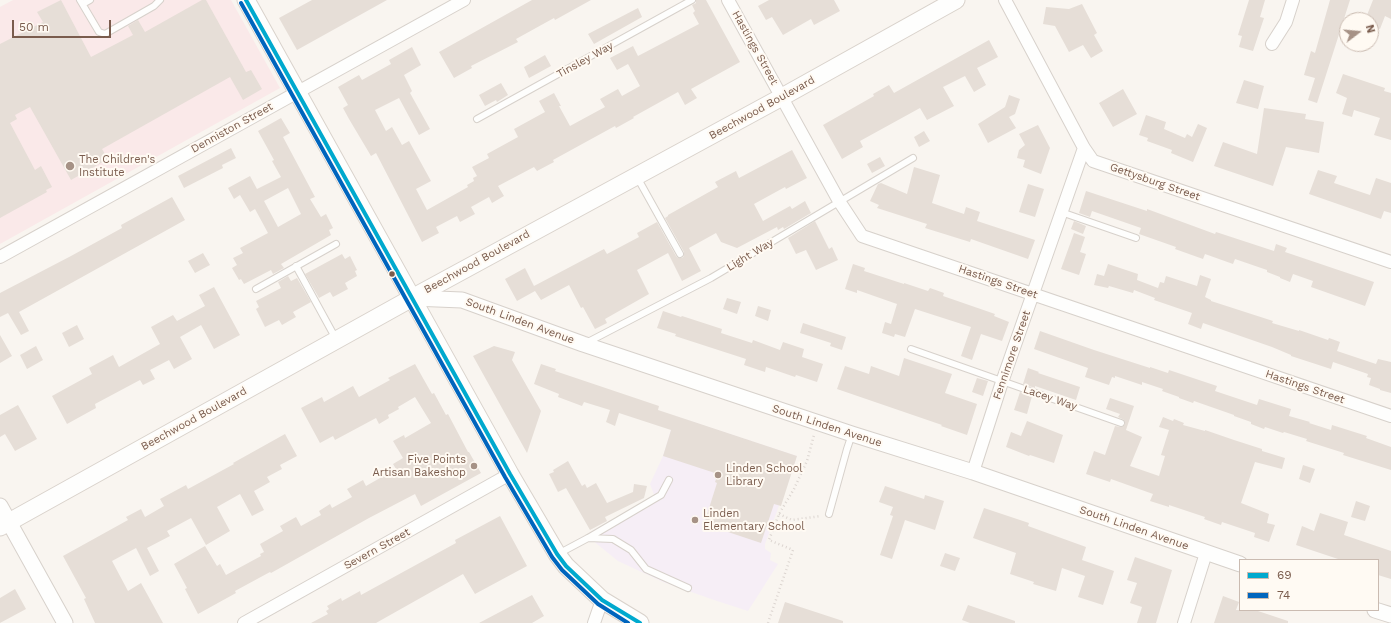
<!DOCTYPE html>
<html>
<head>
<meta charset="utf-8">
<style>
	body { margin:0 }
	#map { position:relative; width:1391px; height:623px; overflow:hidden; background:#f9f5f0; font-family:"Work Sans",sans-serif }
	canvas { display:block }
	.legend { position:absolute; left:1239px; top:559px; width:140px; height:52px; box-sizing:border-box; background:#fffaf3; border:1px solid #cabbb1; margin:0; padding:5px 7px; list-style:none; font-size:12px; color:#7a5c4d }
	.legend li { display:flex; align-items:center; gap:8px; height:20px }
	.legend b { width:20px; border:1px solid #cabbb1 }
	.north { position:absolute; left:1339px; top:12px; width:40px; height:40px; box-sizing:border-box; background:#fffaf3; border:1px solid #cabbb1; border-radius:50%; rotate:74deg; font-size:11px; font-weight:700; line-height:16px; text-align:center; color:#7a5c4d }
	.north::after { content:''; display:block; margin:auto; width:14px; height:18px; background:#a69286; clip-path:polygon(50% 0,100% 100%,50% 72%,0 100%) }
	.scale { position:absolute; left:12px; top:20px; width:99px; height:18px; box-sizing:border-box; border:2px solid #7a5c4d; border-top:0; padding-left:5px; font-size:12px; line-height:14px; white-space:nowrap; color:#7a5c4d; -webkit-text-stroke:3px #fffaf3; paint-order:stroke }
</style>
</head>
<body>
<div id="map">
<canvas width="1391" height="623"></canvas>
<ul class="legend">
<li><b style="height:5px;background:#00a9ce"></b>69</li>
<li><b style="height:5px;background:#0065bd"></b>74</li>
</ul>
<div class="north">N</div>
<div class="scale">50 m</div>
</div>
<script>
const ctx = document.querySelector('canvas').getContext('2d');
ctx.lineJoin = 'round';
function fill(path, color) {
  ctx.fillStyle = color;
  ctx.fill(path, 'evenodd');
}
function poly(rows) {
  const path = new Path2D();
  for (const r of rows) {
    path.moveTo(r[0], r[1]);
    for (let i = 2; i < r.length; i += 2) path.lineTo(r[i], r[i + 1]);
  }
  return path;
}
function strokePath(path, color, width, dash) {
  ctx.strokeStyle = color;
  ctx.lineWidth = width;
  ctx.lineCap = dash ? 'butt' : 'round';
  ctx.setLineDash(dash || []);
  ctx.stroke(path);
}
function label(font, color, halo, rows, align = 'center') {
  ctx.font = font + ' "Work Sans",sans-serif';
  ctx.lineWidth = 4;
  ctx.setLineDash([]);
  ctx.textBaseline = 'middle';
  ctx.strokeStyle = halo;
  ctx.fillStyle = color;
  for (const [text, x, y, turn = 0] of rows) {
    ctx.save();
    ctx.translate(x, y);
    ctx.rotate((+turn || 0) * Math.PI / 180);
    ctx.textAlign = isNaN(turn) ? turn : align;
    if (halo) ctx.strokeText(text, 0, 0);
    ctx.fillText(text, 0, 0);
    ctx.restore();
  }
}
const education = poly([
	[675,416,797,456,765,544,765,549,771,553,770,560,778,564,748,611,714,600,663,582,618,561,592,540,594,530,640,508,646,509,656,500,650,484,663,456]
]);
const medical = poly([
	[13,0,231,0,280,88,0,244,0,7]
]);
const building = poly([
	[61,0,91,57,133,35,128,26,138,20,145,32,202,0,206,0,246,72,251,70,262,89,243,100,230,77,102,149,108,159,71,180,30,107,15,115,17,119,10,123,35,170,41,166,52,187,46,190,47,192,0,218,0,44,43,22,37,12],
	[312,0,387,0,297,50,279,18],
	[532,0,591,0,555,20,554,18,516,39,518,42,471,66,472,68,454,78,439,52],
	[696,0,706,0,740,62,691,89,697,98,685,105,678,92,633,117,634,118,616,128,615,126,553,160,554,162,537,171,534,167,498,186,504,196,492,203,489,197,471,207,475,214,460,222,457,216,436,227,439,233,422,242,376,153,371,156,349,119,343,108,348,105,338,87,359,75,362,80,391,64,389,60,412,47,421,65,404,75,412,91,410,93,430,129,419,135,399,98,375,110,386,131,392,127,402,145,409,141,431,181,416,189,427,210,468,187,467,185,474,181,473,178,477,176,472,167,489,158,487,154,518,137,514,129,545,112,539,101,554,93,561,106,559,106,570,126,605,107,600,99,618,89,622,96,640,86,628,64,617,70,610,58,633,46,638,56,699,24,693,13,695,11,692,5,696,3],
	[769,0,834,0,840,11,814,25,811,19,783,35,772,17,766,20,758,6],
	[1249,0,1265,0,1260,17,1264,18,1253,51,1239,47,1242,36,1238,35],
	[1330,0,1350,0,1317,103,1308,100,1315,78,1304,75,1311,51,1315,53],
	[1373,0,1391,0,1391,19,1385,16,1380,29,1371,26,1371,20,1365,20],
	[1082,4,1097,33,1094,35,1103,51,1091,58,1083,45,1069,52,1055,26,1043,24,1046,7,1069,9],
	[638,8,642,17,594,44,588,34],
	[989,40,998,57,977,68,986,85,974,92,965,76,943,87,954,106,927,120,920,108,860,141,863,147,842,159,823,125,874,96,873,94,889,85,894,93],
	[545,55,551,66,529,78,524,67],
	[1343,74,1385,88,1384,91,1391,93,1391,140,1374,135,1380,118,1354,110,1352,117,1342,114,1347,98,1336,93],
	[1244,80,1264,86,1258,109,1236,103],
	[501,83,508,95,497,102,496,100,485,106,479,95],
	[1123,89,1137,114,1113,127,1099,103],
	[1009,95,1020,99,1015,114,1009,117,1016,128,988,143,978,124,1005,107],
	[1264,108,1306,114,1305,119,1324,122,1319,153,1286,147,1273,186,1214,166,1223,142,1257,154],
	[1146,115,1166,122,1164,129,1185,138,1187,134,1192,137,1198,124,1207,128,1193,162,1171,153,1172,150,1147,141,1148,138,1139,135],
	[281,118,290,133,283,137,315,197,310,199,321,217,326,214,333,228,329,230,331,235,281,264,284,268,273,274,271,270,244,284,241,279,239,280,232,268,237,265,233,258,243,253,240,248,268,233,255,209,250,212,240,195,234,199,228,188,250,176,257,189,281,177,272,161,274,160,258,131],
	[288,188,301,214,278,227,264,201],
	[1038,125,1050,148,1041,174,1023,167,1025,160,1017,158,1019,150,1025,145,1019,134],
	[924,131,930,141,919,147,914,137],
	[231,148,236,158,222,165,223,168,184,188,178,176],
	[792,150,807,178,786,189,785,187,754,204,763,221,790,206,792,209,805,201,811,213,784,229,783,227,778,230,777,227,737,248,721,242,716,233,689,248,701,271,682,281,668,253,637,270,649,294,605,319,607,323,595,329,583,307,581,308,569,285,541,300,535,291,517,301,505,279,525,268,534,286,604,249,607,254,639,237,637,233,657,222,676,256,678,258,682,258,684,256,684,252,665,218,668,216,668,215,718,187,715,182,736,171,739,178],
	[880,157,885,166,872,173,867,164],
	[914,167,940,175,932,203,964,214,966,207,980,212,977,221,1035,240,1028,259,971,239,970,242,925,228,927,224,877,208,879,205,870,201,878,184,881,183,907,194],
	[1318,170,1337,176,1334,183,1370,195,1376,178,1391,183,1391,213,1384,211,1381,219,1309,194],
	[1028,184,1044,189,1035,217,1019,212],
	[1086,191,1147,211,1147,209,1215,234,1216,232,1274,251,1276,244,1287,248,1285,252,1374,282,1365,306,1311,287,1313,281,1293,274,1290,282,1280,278,1280,277,1267,272,1267,270,1235,259,1233,264,1205,254,1203,259,1175,249,1176,247,1139,234,1141,228,1092,211,1090,217,1079,213],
	[172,197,185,220,19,312,29,331,21,335,8,313,0,317,0,293,71,256,122,228,121,225],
	[815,221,829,249,832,247,838,260,816,270,806,250,796,254,788,238],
	[1074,221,1086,226,1083,234,1071,229],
	[1074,233,1085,237,1080,252,1086,254,1079,275,1061,269],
	[203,253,210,265,195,273,188,261],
	[342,254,345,259,350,256,357,270,355,271,357,276,345,283,348,289,333,297,330,292,319,298,305,274],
	[853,264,865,268,864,271,904,284,904,283,928,291,930,288,944,293,943,296,995,314,994,316,1009,322,1002,341,981,334,972,360,961,356,971,327,915,309,905,337,895,334,894,337,882,333,885,322,891,324,897,304,857,290,857,293,845,289],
	[1108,264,1138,274,1137,280,1158,288,1160,282,1164,283,1166,276,1197,286,1200,275,1211,279,1205,297,1211,300,1211,301,1273,321,1272,323,1299,331,1299,330,1328,340,1329,338,1340,342,1337,351,1376,364,1378,359,1391,362,1391,393,1380,390,1380,389,1369,385,1371,378,1367,377,1368,374,1333,362,1331,369,1291,356,1291,355,1272,347,1203,323,1201,329,1188,324,1192,313,1154,300,1155,298,1134,290,1133,293,1109,286,1108,288,1094,285,1097,274,1104,276],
	[288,276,291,281,297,278,311,302,293,312,296,317,282,325,279,320,265,327,256,309,259,307,256,301,281,288,278,282],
	[214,287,240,335,214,349,201,325,180,337,192,359,174,369,169,360,150,370,155,379,143,385,140,380,95,404,96,408,67,424,52,396,92,374,89,368,113,355,119,367,160,344,151,327,173,315,177,321,205,306,199,295],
	[727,298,741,302,737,314,723,309],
	[758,306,771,310,768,321,755,316],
	[663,311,681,317,682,316,722,329,721,333,752,343,753,340,780,350,783,342,804,349,802,357,823,364,817,382,796,375,795,377,766,367,765,372,744,365,746,359,675,336,676,334,657,328],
	[803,323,846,337,842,350,830,346,831,343,800,333],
	[77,325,84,339,69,347,62,333],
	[1040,331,1094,350,1150,368,1150,367,1168,373,1169,370,1217,386,1215,391,1257,405,1259,399,1291,409,1289,416,1310,422,1309,423,1331,430,1332,425,1367,436,1366,438,1391,447,1391,470,1343,455,1344,453,1306,441,1307,439,1284,432,1283,433,1265,427,1264,429,1251,424,1251,422,1234,416,1234,415,1194,401,1193,403,1179,398,1179,397,1162,391,1163,389,1142,382,1142,385,1115,376,1115,378,1112,377,1109,385,1085,377,1088,368,1034,349],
	[0,335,12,356,0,363],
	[36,346,43,360,27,369,20,355],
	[494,346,515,352,512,360,541,411,527,453,473,356],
	[904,358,952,374,945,393,977,404,967,435,941,426,942,425,837,389,845,366,869,374,871,366,899,376],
	[415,364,432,394,434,393,446,415,448,414,468,452,469,452,481,473,421,506,415,494,369,518,271,573,270,572,235,591,236,593,198,614,185,589,187,588,174,564,205,546,217,566,220,564,226,575,261,556,260,554,264,552,260,544,283,531,280,526,296,517,301,526,321,515,319,511,330,504,332,508,352,497,347,489,363,480,366,486,396,469,393,464,403,458,393,441,404,435,405,438,431,423,415,397,398,407,399,409,388,415,389,418,379,424,376,418,335,440,333,436,320,443,301,408,322,397,324,402,353,386,359,397,390,380,388,378],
	[541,364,556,369,555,371,659,406,658,410,797,456,781,506,774,504,761,543,704,524,717,483,715,482,718,474,663,456,671,430,619,413,615,426,606,422,610,410,584,402,582,406,558,397,559,394,534,384],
	[1028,368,1039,372,1038,373,1080,387,1076,400,1035,386,1035,388,1023,384],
	[977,378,988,381,983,396,972,392],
	[1020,392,1032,396,1027,414,1014,410],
	[1110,398,1134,406,1126,430,1142,437,1130,466,1159,476,1165,456,1161,455,1169,430,1159,427,1163,417,1173,421,1174,419,1184,423,1183,425,1205,431,1205,430,1234,440,1262,449,1262,451,1285,458,1282,469,1255,462,1241,503,1269,514,1267,523,1275,525,1269,542,1254,537,1255,533,1222,522,1221,525,1204,519,1205,517,1169,505,1169,507,1150,501,1153,494,1111,479,1110,482,1086,474,1094,451,1105,455,1115,426,1121,427,1125,424,1124,420,1118,417,1120,414,1106,409],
	[18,405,37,439,15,451,5,434,0,437,0,415],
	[1027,421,1063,435,1054,463,1030,455,1029,456,1006,447,1011,432,1021,436],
	[285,434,297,456,280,465,282,469,267,477,270,482,254,491,264,510,252,516,240,494,217,507,230,531,206,545,191,518,167,531,170,536,147,548,159,571,150,576,136,548,112,561,128,591,141,583,163,623,95,623,84,599,86,598,63,556,128,520,126,517,141,509,145,517,164,506,160,499,186,485,188,489,234,464,233,463],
	[568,461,582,486,585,484,587,488,596,483,607,503,633,492,634,484,647,486,644,498,605,517,607,521,590,530,566,488,558,492,549,474,554,472,553,470],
	[1303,465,1315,469,1310,483,1299,479],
	[885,486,924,499,925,495,944,501,935,530,905,520,892,559,880,555,893,516,890,515,893,507,879,502],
	[1356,501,1370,506,1365,521,1351,517],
	[984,508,1029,523,1028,526,1086,547,1082,560,1114,571,1103,605,1078,597,1085,576,1062,568,1056,591,1033,584,1034,582,1010,574,1016,553,973,538],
	[1320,513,1348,522,1344,535,1391,551,1391,579,1378,575,1378,560,1341,560,1296,545,1302,526,1314,531],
	[500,516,527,566,475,594,463,574,376,623,311,623,328,614,326,611,329,609,327,606,341,598,342,601,360,591,361,595,456,543,455,540],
	[945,553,960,558,955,571,940,566],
	[1135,557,1172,570,1156,623,1137,623,1142,607,1130,603,1137,583,1127,580],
	[15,589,26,609,0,623,0,598],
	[532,595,544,616,532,623,479,623],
	[1223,596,1239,602,1236,610,1255,610,1288,621,1288,623,1214,623],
	[785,602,843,621,843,623,778,623],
	[968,605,1015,621,1015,623,970,623,962,620]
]);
const path = poly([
	[779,514,792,520,821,516],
	[768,623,793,550,769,540,779,514,794,489,807,461,814,435]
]);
const service = poly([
	[80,0,99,32,105,34,154,6,160,0],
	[83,4,90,0],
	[477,119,692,0],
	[637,177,680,254],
	[1061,212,1136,238],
	[296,266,336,339],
	[256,289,336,244],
	[586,343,711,278,913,158],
	[911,349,1121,423],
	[829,514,847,449,852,434],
	[588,538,613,539,631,550,646,569,688,588],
	[558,554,588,538,661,495,669,480]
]);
const minor = poly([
	[728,0,839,201,862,236,1391,416],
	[1005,0,1084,148,1093,161,1391,262],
	[1272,44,1286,22,1293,0],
	[0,257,464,0],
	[973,472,1002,382,1084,148],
	[244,623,510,474],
	[594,623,602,600],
	[1184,623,1206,553]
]);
const tertiary = poly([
	[412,298,462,300,583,344,852,434,973,472,1240,564],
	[0,506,65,623],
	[1375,610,1391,615]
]);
const secondary = poly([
	[246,0,510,474,557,554,566,566,602,600,640,623],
	[0,527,412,298,782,97,956,0]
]);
const bus1 = poly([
	[246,0,510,474,557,554,566,566,602,600,640,623]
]);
const bus2 = poly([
	[241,3,505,477,552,557,562,570,598,604,628,623]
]);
const markers = [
	[70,166,5,"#a69286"],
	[392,274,3.5,"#7a5c4d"],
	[474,466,4,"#a69286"],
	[718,475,4,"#a69286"],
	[695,520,4,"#a69286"]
];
const streetNames = [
	["Hastings Street",755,48,61],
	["Tinsley Way",585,60,-29],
	["Beechwood Boulevard",762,108,-29],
	["Denniston Street",232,128,-29],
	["Gettysburg Street",1155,182,19],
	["Light Way",750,255,-31],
	["Beechwood Boulevard",477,262,-29],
	["Hastings Street",998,282,19],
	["South Linden Avenue",520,321,20],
	["Fennimore Street",1012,355,-71],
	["Hastings Street",1305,387,19],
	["Lacey Way",1050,398,19],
	["Beechwood Boulevard",194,419,-29],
	["South Linden Avenue",827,426,18],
	["South Linden Avenue",1134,528,19],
	["Severn Street",377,549,-29]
];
const poiNames = [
	["The Children's",79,160],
	["Institute",79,173],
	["Five Points",466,460,"right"],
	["Artisan Bakeshop",466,473,"right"],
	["Linden School",726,469],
	["Library",726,482],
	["Linden",703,514],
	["Elementary School",703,527]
];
fill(education, '#f6eef6');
fill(medical, '#fae9e9');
fill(building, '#e6ded7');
strokePath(service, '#d7d1cb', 8);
strokePath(minor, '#d7d1cb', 14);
strokePath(tertiary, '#d7d1cb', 17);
strokePath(secondary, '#d9d2cb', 19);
strokePath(path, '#dcd5d0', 2.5, [1, 3]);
strokePath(service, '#fefefd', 6);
strokePath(minor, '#fefefd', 12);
strokePath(tertiary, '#fefefd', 15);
strokePath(secondary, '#fefefd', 17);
strokePath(bus1, '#00a9ce', 4);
strokePath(bus2, '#0065bd', 4);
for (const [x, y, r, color] of markers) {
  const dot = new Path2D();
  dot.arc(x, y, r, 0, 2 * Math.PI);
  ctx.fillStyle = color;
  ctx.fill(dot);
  strokePath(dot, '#fffaf3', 1.5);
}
label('11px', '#7a5c4d', '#fffaf3', streetNames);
label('11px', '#7a5c4d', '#fffaf3', poiNames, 'left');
</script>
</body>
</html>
